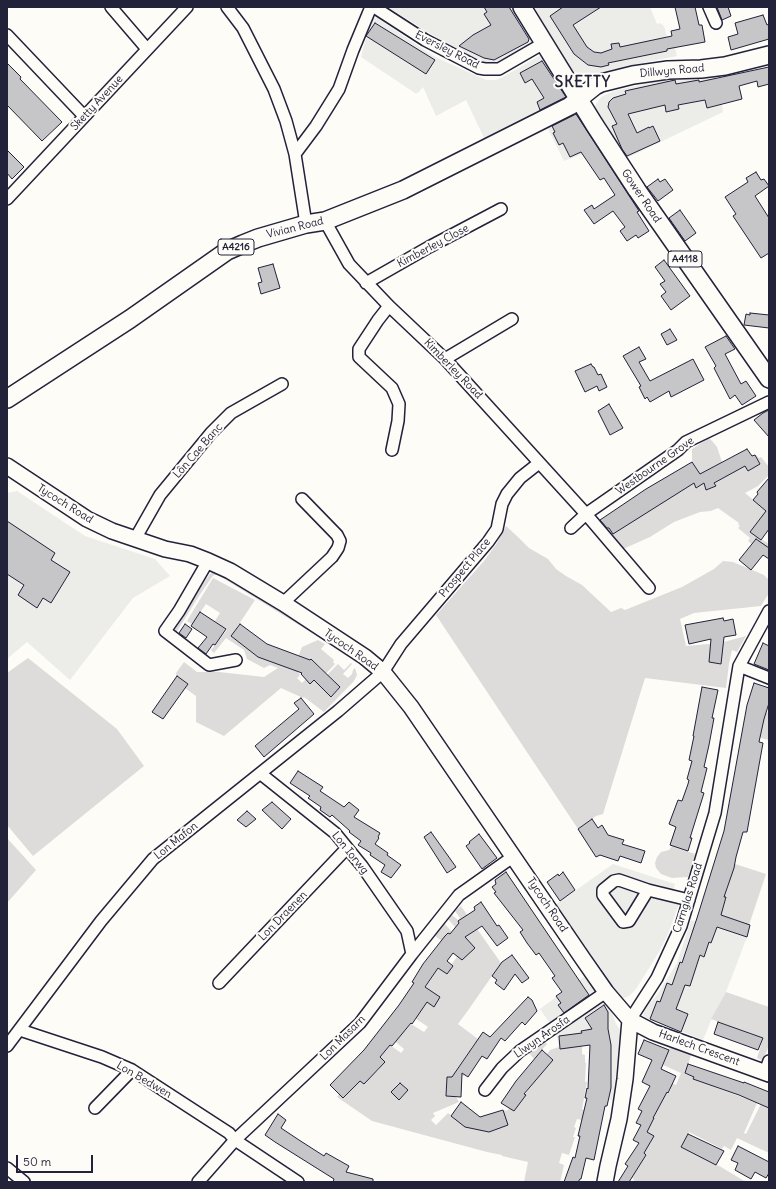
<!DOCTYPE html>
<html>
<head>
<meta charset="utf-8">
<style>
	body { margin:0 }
	#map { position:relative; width:776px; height:1189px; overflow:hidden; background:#fdfcf7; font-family:Delius,sans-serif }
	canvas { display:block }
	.frame { position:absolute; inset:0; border:8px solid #22223b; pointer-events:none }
	.scale { position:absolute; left:16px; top:1155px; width:77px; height:18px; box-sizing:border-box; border:2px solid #22223b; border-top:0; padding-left:5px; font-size:12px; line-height:14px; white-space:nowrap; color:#22223b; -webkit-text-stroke:3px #fdfcf7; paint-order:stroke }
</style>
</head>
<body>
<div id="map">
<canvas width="776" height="1189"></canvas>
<div class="frame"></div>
<div class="scale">50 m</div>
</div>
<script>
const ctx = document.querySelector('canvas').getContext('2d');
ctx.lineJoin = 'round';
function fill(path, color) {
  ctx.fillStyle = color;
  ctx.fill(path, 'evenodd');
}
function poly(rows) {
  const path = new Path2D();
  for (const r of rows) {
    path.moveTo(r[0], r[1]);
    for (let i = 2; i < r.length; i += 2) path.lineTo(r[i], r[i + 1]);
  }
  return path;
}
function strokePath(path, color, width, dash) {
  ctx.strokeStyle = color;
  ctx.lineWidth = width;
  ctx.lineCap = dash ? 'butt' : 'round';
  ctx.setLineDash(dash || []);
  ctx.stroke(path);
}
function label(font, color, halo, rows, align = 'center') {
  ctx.font = font + ' Delius,sans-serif';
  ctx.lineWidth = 4;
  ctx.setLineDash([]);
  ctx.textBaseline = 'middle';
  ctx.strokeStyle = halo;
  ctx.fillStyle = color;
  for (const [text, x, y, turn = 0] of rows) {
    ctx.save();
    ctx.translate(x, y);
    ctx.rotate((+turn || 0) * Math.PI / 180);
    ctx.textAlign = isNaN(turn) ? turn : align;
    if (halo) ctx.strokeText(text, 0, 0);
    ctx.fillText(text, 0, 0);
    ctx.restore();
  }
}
const built = poly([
	[388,7,515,7,533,35,532,40,529,45,496,64,489,64,456,50],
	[530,7,650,7,657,24,660,23,664,26,668,40,673,39,677,56,642,63,594,74,579,74,568,68],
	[377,18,435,57,486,80,496,80,503,77,539,56,545,57,570,98,485,140,466,100,436,116,423,87,418,93,415,93,361,57,370,23,372,19],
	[717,75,723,112,625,159,597,119,595,106,601,97,614,91,662,80],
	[576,110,600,145,583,154,564,161,546,125],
	[17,491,85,536,155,559,170,576,133,598,70,680,27,642,7,659,7,493],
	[613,864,675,884,671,900,679,904,668,934,659,952,636,989,629,996,624,998,616,995,555,905],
	[691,920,708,926,724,929,747,937,726,992,712,1018,703,1040,647,1018,643,1016,644,1012,649,1004,657,995,677,963],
	[586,975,611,1010,616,1024,624,1035,623,1041,619,1044,613,1101,609,1099,610,1088,590,1060,589,1045,559,1049,556,1032,540,1009]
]);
const green = poly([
	[709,438,713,442,717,447,722,462,701,474,706,490,715,486,711,477,745,466,748,471,760,464,755,454,759,458,761,457,769,467,768,476,758,486,745,493,769,513,765,513,750,532,769,544,769,548,764,554,748,541,750,538,738,528,740,526,738,524,739,523,718,508,711,511,700,512,674,522,650,537,623,549,607,529,676,494,694,483,696,488,701,485,698,471,692,462,692,449],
	[506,526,518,537,529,548,548,559,556,569,566,576,582,585,611,612,621,608,625,610,682,587,714,569,723,561,733,562,745,567,764,575,769,580,769,593,761,606,694,613,680,619,686,646,720,643,746,636,737,652,732,650,729,664,726,688,645,678,603,814,596,816,578,829,436,615,484,561,497,543],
	[214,572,219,572,312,630,312,633,218,575,214,575,212,577,197,599,176,633,175,629,176,624,196,593,210,574],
	[213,578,255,600,231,636,256,655,293,670,302,647,318,640,325,644,321,649,334,660,333,662,335,664,317,683,332,697,340,687,327,675,338,664,344,670,351,663,352,664,343,674,348,678,352,674,353,670,355,668,357,675,354,681,324,712,304,697,303,698,281,688,224,736,196,722,196,696,185,688,188,684,177,676,176,673,184,662,197,672,206,672,207,669,210,671,264,677,278,668,270,665,264,668,247,659,244,650,226,638,214,653,211,650,227,630,215,621,220,613,206,604,192,624,187,621],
	[311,659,322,669,316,682,314,680,310,684,306,679,302,683,297,678,300,675,298,672],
	[28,658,117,729,144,766,33,856,7,825,7,673],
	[761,711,769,713,769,740,757,737],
	[7,838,36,870,7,903],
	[672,846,695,854,688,877,672,878,661,874,656,868,655,863,657,857,661,852,669,850],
	[729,862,766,874,749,925,712,914,726,897,718,895,727,889,728,885,724,875,731,877,732,873,734,868],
	[461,906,501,963,469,1009,458,1024,482,1042,479,1046,475,1043,471,1048,475,1051,472,1055,468,1053,457,1069,465,1075,464,1076,456,1075,455,1077,447,1077,446,1096,456,1097,459,1102,433,1113,435,1116,431,1120,436,1125,448,1113,467,1128,472,1121,484,1120,488,1132,507,1125,503,1112,505,1110,507,1111,509,1108,514,1111,535,1080,553,1060,547,1054,550,1050,559,1047,560,1049,582,1046,582,1054,585,1055,585,1063,586,1063,585,1082,587,1082,582,1109,584,1110,582,1120,577,1119,574,1127,576,1128,573,1137,575,1137,569,1155,562,1153,559,1163,564,1165,560,1182,524,1182,528,1162,502,1156,502,1155,487,1152,372,1121,337,1097,339,1094,343,1098,357,1084,353,1080,377,1071,379,1069,380,1057,390,1045,401,1053,404,1049,391,1038,401,1028,405,1031,411,1024,424,1032,428,1027,409,1014,438,968,447,974,450,970,451,965,459,954,434,935,444,923,452,932,450,934,448,933,443,938,453,948,455,927,448,919,452,915,458,920,460,918,455,911],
	[399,1083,408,1090,399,1100,391,1092],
	[726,992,769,1007,769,1045,763,1061,757,1058,763,1038,711,1019],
	[544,1040,547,1044,534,1059,528,1052],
	[670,1047,691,1055,685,1074,694,1077,694,1079,757,1103,744,1133,746,1134,761,1104,769,1108,769,1153,737,1138,731,1150,724,1146,722,1149,689,1132,681,1147,721,1167,746,1182,633,1182,634,1179,632,1178,634,1175,632,1174,636,1171,646,1155,644,1153,654,1136,647,1132,654,1118,650,1116,662,1089,669,1093,671,1089,665,1085,667,1081,676,1085,681,1073,663,1065]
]);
const building = poly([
	[484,7,509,7,529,39,528,42,494,60,484,58,459,46,473,35,491,25,484,14,487,12,484,7],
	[563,7,601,7,573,25,587,47,594,52,601,53,612,49,611,44,619,43,620,47,672,36,671,31,680,29,675,7,695,7,699,25,702,25,705,42,667,49,667,51,608,63,609,65,601,67,588,65,574,54,550,16,563,7],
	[717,7,728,7,731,16,722,20,717,7],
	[763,15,767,25,769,24,769,39,731,50,728,37,738,34,735,23,763,15],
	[375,23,435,60,426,74,366,36,375,23],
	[542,61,566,97,540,110,537,102,544,98,532,79,525,83,520,73,542,61],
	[7,63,21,77,20,79,62,122,42,141,7,105,7,63],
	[769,67,769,84,758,87,757,81,739,86,742,99,707,108,705,100,678,105,679,109,666,112,665,105,628,114,637,133,649,127,649,128,653,126,660,141,627,156,622,149,612,126,617,124,608,107,609,102,613,98,626,94,625,91,675,80,676,84,699,80,699,82,769,67],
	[576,114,639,211,637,212,649,231,638,238,636,235,627,241,620,231,625,227,613,211,594,224,584,210,592,205,594,209,615,195,604,178,600,180,581,152,570,157,563,143,559,145,553,133,555,132,552,126,576,114],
	[7,150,24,167,12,179,7,173,7,150],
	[756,172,761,180,764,179,769,186,755,196,769,218,769,253,761,258,733,216,736,214,725,197,748,182,746,178,756,172],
	[658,179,660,182,665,179,673,190,658,201,647,187,658,179],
	[680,210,696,233,685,241,669,218,680,210],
	[664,260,690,296,671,310,661,296,666,292,660,284,665,281,655,267,664,260],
	[273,264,280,288,261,294,258,283,262,282,258,268,273,264],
	[750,313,769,315,769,328,744,325,746,314,750,315,750,313],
	[670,329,677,340,667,345,661,334,670,329],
	[726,336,735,349,725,354,741,384,746,381,756,396,742,405,735,395,730,399,714,368,716,366,705,347,726,336],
	[639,347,646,359,639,362,650,381,693,359,704,380,671,397,669,391,650,402,647,397,645,399,639,387,641,386,623,356,639,347],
	[591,364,593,367,594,367,598,375,601,374,607,387,599,391,597,386,585,392,575,371,591,364],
	[609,404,623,428,610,435,598,411,609,404],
	[769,410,769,437,754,420,763,413,769,410],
	[747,449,752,456,755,455,760,464,748,471,745,466,714,483,716,486,706,490,704,483,696,488,694,483,613,534,609,528,607,528,600,520,646,489,692,462,700,474,747,449],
	[769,478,769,529,761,540,750,532,766,511,753,500,758,494,757,492,769,478],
	[7,521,55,553,51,560,70,572,51,603,43,598,37,608,18,595,24,585,7,574,7,521],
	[756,539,769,548,769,559,763,555,751,570,739,560,756,539],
	[200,612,226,629,215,645,213,644,206,654,198,648,207,637,191,626,200,612],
	[723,618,724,621,733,619,736,635,724,637,721,664,709,662,711,639,689,644,685,625,723,618],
	[185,624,192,629,186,638,179,633,185,624],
	[240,624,267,644,310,660,311,659,340,687,331,697,314,680,310,684,301,674,302,673,258,657,231,636,240,624],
	[763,643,769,646,769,670,754,664,763,643],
	[177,676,188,684,163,719,152,712,177,676],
	[754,683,769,688,769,703,764,719,759,742,763,743,747,832,743,832,736,857,734,868,724,897,726,897,721,915,750,925,747,937,717,927,711,943,709,942,704,957,700,955,690,986,685,985,676,1009,688,1014,681,1032,650,1019,657,1001,660,1002,667,983,672,985,680,962,682,963,697,918,724,831,747,705,754,683],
	[702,687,718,690,712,718,714,718,709,745,704,767,707,768,701,792,704,793,690,838,692,838,688,851,670,845,676,827,669,824,678,800,682,801,688,784,689,780,687,779,692,761,689,760,694,736,693,736,702,687],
	[301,698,314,714,264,757,255,746,299,709,294,703,301,698],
	[298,771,323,787,320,791,344,807,349,802,359,810,354,817,380,833,378,837,379,838,375,844,388,853,387,855,401,865,391,878,381,872,385,865,370,855,371,853,358,845,361,841,349,832,350,831,332,815,330,817,320,810,321,807,308,798,310,796,290,783,298,771],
	[272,802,291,819,282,829,262,810,272,802],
	[247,811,256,819,246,827,237,820,247,811],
	[592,819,598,828,602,825,608,835,624,840,622,844,645,851,641,863,620,856,618,861,600,855,596,857,578,829,592,819],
	[431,832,456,867,447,873,424,837,431,832],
	[479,834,497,858,482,869,466,846,470,843,469,842,479,834],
	[506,872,589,995,564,1013,558,1005,561,1003,556,996,562,992,552,978,555,976,539,953,536,955,527,943,520,932,523,930,494,893,496,892,492,887,496,884,495,880,506,872],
	[563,872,575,890,560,901,547,882,558,874,559,876,563,872],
	[481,902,497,926,499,925,508,938,497,946,482,926,465,937,475,948,462,960,453,953,447,961,453,966,447,974,438,968,425,987,440,997,434,1007,427,1002,412,1024,411,1023,392,1046,390,1045,380,1057,385,1062,364,1084,360,1081,343,1098,330,1085,364,1050,399,1005,414,983,412,982,423,964,445,936,448,933,450,934,459,923,458,921,475,910,474,907,481,902],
	[512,955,529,978,522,983,515,974,504,990,495,983,497,980,492,976,502,962,512,955],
	[528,997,532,1000,537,1011,525,1025,522,1022,505,1041,501,1038,487,1059,482,1056,468,1077,462,1073,461,1097,446,1096,447,1077,452,1077,483,1032,490,1037,528,997],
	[604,1005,608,1012,608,1029,611,1045,611,1088,607,1106,605,1106,594,1160,586,1158,581,1179,580,1179,578,1182,564,1182,573,1157,575,1158,580,1136,578,1136,587,1098,585,1098,587,1088,588,1089,590,1045,560,1049,559,1036,582,1033,581,1031,592,1029,585,1018,604,1005],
	[718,1022,763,1038,758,1050,714,1034,718,1022],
	[644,1040,669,1050,661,1069,676,1076,668,1093,667,1092,653,1118,654,1118,647,1132,654,1136,644,1153,646,1155,629,1182,618,1182,628,1166,625,1164,639,1143,633,1140,641,1125,636,1123,642,1111,638,1109,650,1086,642,1082,652,1060,638,1054,644,1040],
	[542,1050,553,1060,524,1094,526,1095,514,1111,501,1103,516,1081,542,1050],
	[688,1064,744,1083,744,1082,769,1092,769,1108,739,1095,693,1079,694,1077,685,1073,688,1064],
	[400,1083,408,1090,399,1100,391,1092,400,1083],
	[461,1102,480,1117,503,1110,508,1125,489,1132,465,1127,451,1116,461,1102],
	[278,1114,286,1120,281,1128,299,1140,324,1156,326,1153,349,1166,346,1172,373,1179,373,1182,333,1182,334,1179,275,1142,265,1135,278,1114],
	[688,1134,724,1151,716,1165,681,1147,688,1134],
	[738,1146,769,1162,769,1173,766,1178,755,1172,751,1179,735,1170,738,1163,731,1160,738,1146]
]);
const street = poly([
	[111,7,147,49],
	[227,7,243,28,274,89,286,121,295,154,306,224],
	[374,7,425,40,479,68,485,69,499,69,544,43],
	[709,7,716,23],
	[7,35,84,116],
	[295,154,316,126,339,89,353,50,368,14,371,7],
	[7,199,187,7],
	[325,221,349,264,389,306,445,359,586,514,649,588],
	[366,283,429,247,501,209],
	[389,306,378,320,359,349,359,357,392,388,399,404,398,421,392,450],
	[445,359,512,319],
	[571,528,586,514,678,450,686,442,769,402],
	[135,539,160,495,211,433,231,413,282,384],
	[208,561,179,611,165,631,209,665,236,660],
	[283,603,332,557,338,548,340,541,337,535,302,499],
	[739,666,769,678],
	[261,774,335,833,362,866,407,931,412,954],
	[648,890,629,921,623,922,603,895,603,890,614,881,619,880,648,890,689,900],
	[219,983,347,848],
	[630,1020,657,978,681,926,715,813,739,666,769,611],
	[20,1030,102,1057,132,1070,229,1133,235,1140,298,1182],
	[7,1046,101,921,153,859,338,711,383,672,401,644,488,542,497,529,502,504,507,494,520,478,539,463],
	[765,1072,769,1061],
	[485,1090,502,1068,520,1051,606,992],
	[95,1108,132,1070],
	[7,1168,24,1182],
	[198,1182,235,1140,360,1023,412,954,459,895,514,856]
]);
const secondary = poly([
	[7,466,87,519,112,531,165,549,190,554,208,561,230,571,283,603,365,657,383,672,411,707,583,959,606,992,630,1020,653,1032,769,1074],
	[605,1182,608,1166,619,1119,625,1079,630,1020]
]);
const primary = poly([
	[522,7,594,124,637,190,769,379],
	[7,399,130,319,227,251,243,244,258,238,306,224,325,221,403,190,570,106,595,86,601,83,633,75,668,70,701,69,725,66,769,55]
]);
const shields = [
	[236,247,36],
	[685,259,34]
];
const shieldNames = [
	["A4216",236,247],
	["A4118",685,259]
];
const streetNames = [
	["Eversley Road",447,50,27],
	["Dillwyn Road",672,71,-5],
	["Sketty Avenue",97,103,-47],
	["Gower Road",641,196,56],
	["Vivian Road",295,228,-14],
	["Kimberley Close",433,246,-28],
	["Kimberley Road",453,369,46],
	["Lôn Cae Banc",198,451,-49],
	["Westbourne Grove",655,466,-35],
	["Tycoch Road",65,504,32],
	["Prospect Place",465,568,-50],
	["Tycoch Road",351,650,35],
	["Lon Mafon",176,841,-39],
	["Lon Iorwg",350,853,51],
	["Carnglas Road",688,898,-72],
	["Tycoch Road",547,905,56],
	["Lon Draenen",283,916,-46],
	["Llwyn Arosfa",542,1037,-35],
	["Lon Masarn",343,1038,-45],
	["Harlech Crescent",699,1048,20],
	["Lon Bedwen",144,1080,30]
];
const districtNames = [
	["SKETTY",583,83]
];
fill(built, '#ecece9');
fill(green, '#dddcdb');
fill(building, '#c6c6c8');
strokePath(building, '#22223b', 1);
strokePath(street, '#22223b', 14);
strokePath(secondary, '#22223b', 18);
strokePath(primary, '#22223b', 20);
strokePath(street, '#fdfcf7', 11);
strokePath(secondary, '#fdfcf7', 15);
strokePath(primary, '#fdfcf7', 17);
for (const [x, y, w] of shields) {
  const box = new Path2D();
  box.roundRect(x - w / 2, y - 8, w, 16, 3);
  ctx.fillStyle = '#fdfcf7';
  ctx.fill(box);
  strokePath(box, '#22223b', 1);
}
label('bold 10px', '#22223b', null, shieldNames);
label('11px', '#22223b', '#fdfcf7', streetNames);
ctx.letterSpacing = '1px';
label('bold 15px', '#22223b', '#fdfcf7', districtNames);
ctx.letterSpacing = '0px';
</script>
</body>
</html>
